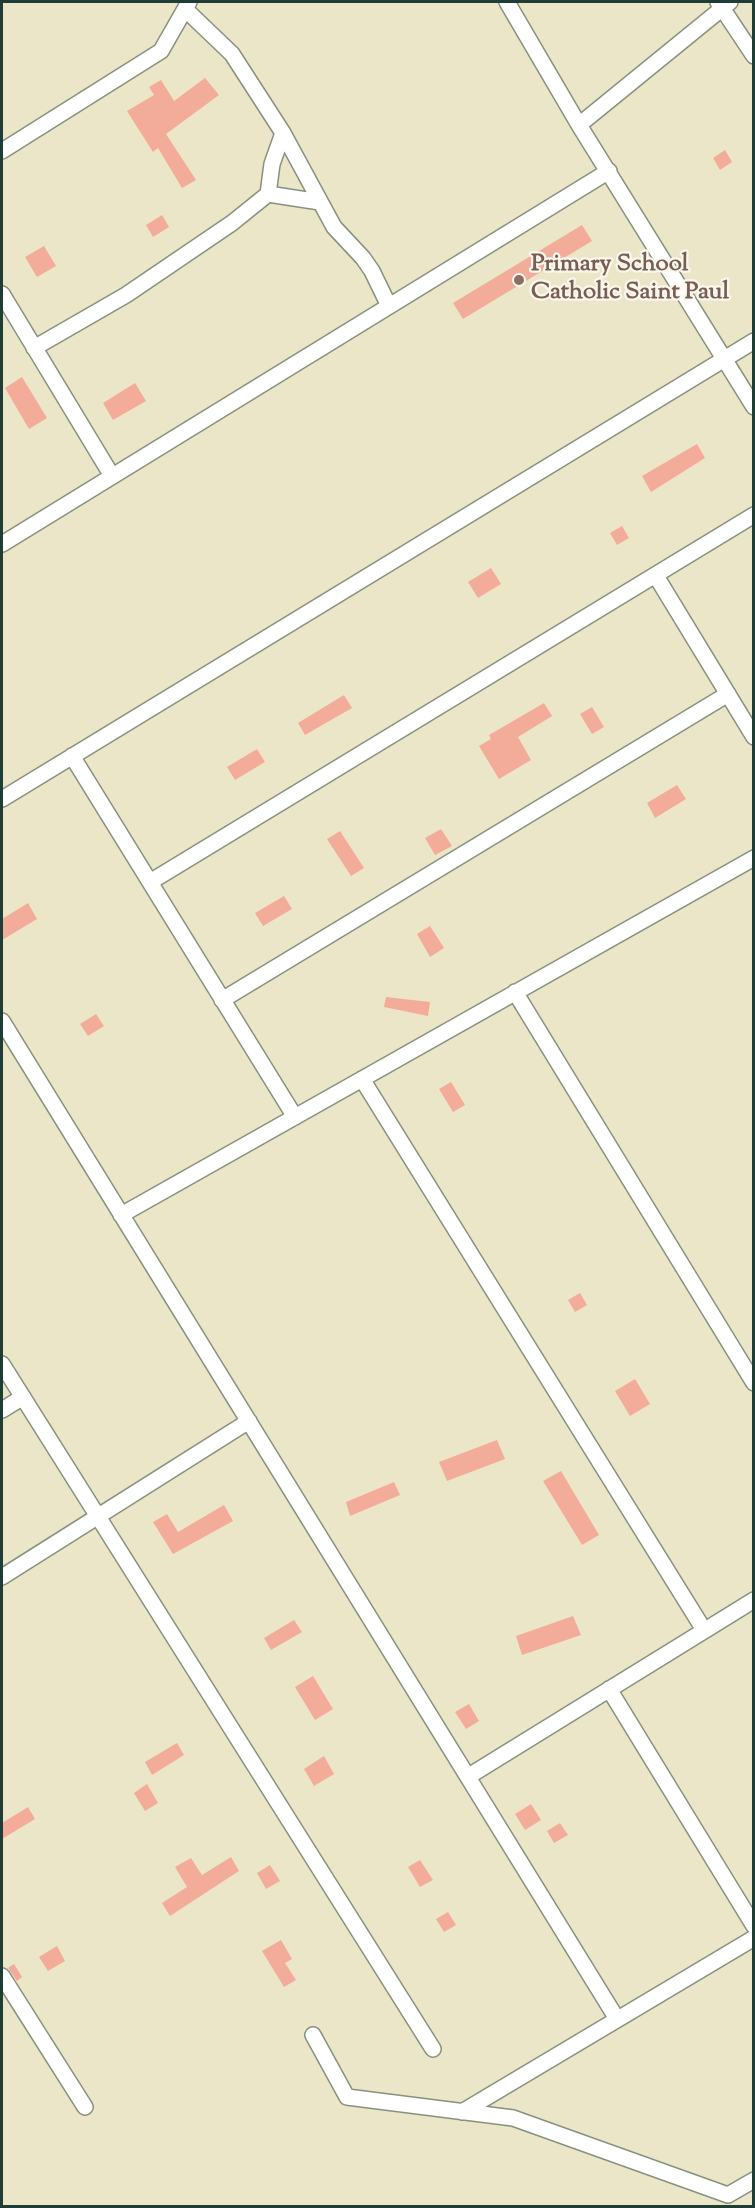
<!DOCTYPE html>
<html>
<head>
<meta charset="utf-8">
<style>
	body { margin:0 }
	#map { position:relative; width:755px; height:2208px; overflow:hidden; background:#ece6c8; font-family:"Sorts Mill Goudy",serif }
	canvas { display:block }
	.frame { position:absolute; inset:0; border:3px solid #1f3d34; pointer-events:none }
</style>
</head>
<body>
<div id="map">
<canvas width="755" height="2208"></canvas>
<div class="frame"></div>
</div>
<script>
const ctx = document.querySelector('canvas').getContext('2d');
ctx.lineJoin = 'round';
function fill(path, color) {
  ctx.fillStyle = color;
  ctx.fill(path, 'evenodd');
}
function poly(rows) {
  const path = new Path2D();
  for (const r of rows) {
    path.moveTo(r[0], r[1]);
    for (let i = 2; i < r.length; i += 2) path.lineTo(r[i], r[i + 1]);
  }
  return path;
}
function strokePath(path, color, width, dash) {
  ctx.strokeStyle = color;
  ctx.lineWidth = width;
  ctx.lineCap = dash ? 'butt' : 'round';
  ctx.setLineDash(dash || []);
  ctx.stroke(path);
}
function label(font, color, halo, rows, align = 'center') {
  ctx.font = font + ' "Sorts Mill Goudy",serif';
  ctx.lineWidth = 4.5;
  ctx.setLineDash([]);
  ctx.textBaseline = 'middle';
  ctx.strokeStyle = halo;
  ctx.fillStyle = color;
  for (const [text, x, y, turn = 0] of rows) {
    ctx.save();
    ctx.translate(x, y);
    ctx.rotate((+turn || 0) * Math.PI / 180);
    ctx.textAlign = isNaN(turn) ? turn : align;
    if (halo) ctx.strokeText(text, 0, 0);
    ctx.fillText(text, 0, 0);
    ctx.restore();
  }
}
const building = poly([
	[205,78,219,95,166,134,196,180,182,188,158,148,153,152,127,111,154,95,149,87,161,80,174,101],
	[725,150,732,162,720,170,713,158],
	[162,215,169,227,153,237,146,225],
	[582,225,592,241,463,319,453,303],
	[44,246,56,266,37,277,25,257],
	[22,377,47,418,29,429,5,388],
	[135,383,146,401,113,420,103,403],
	[697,444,705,458,651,492,642,476],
	[622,526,629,538,617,545,610,533],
	[491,568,501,584,478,598,468,582],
	[344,695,352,708,305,735,298,723],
	[544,703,552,716,518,737,531,760,499,779,479,746,491,739,489,735],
	[592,707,604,727,592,734,580,714],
	[257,749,265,762,235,780,227,767],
	[677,785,686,799,655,818,647,803],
	[441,829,452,846,435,855,425,838],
	[340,831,364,868,351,876,327,839],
	[284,896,292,909,263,926,255,913],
	[28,903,37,919,2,940,2,919],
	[430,926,444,948,430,957,417,934],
	[386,997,430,1002,428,1016,384,1007],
	[96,1014,104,1026,88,1036,80,1024],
	[451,1082,465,1105,453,1112,439,1089],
	[580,1293,587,1305,575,1312,568,1300],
	[635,1379,650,1404,630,1416,615,1391],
	[497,1440,505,1459,447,1481,439,1462],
	[561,1471,599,1535,582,1545,543,1481],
	[394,1482,400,1495,350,1516,346,1502],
	[224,1505,233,1521,173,1554,153,1522,167,1514,178,1532],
	[573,1616,581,1635,522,1655,516,1636],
	[294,1620,302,1632,271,1650,264,1638],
	[313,1676,333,1709,315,1720,295,1687],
	[469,1704,479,1721,466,1729,455,1712],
	[177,1743,184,1755,152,1775,145,1762],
	[324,1756,334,1774,314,1786,304,1769],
	[147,1784,158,1803,145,1811,134,1793],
	[531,1804,541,1820,525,1830,515,1814],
	[28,1807,35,1819,2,1839,2,1823],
	[560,1823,568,1835,554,1843,547,1831],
	[231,1857,239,1871,170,1916,162,1903,187,1887,175,1867,191,1858,202,1875],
	[420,1860,433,1880,420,1887,408,1867],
	[270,1865,280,1881,266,1889,257,1873],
	[448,1912,456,1925,444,1932,436,1919],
	[281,1940,292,1959,285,1963,296,1980,284,1987,262,1951],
	[57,1946,65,1961,48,1971,39,1957],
	[14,1964,22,1977,17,1981,8,1968]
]);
const street = poly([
	[507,2,579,125,754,407],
	[718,2,754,56],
	[579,125,730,2],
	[283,133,334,227,363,258,372,271,389,306],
	[2,151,161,51,189,2],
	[268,194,320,202],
	[2,294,112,476],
	[34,348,126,295,232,223,268,194,272,164,283,133,232,54,185,9],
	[2,544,609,171],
	[656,576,754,737],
	[72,756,295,1117],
	[2,799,754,341],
	[150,882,754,515],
	[515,992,754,1383],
	[222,1000,728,694],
	[2,1021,617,2019],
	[362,1079,704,1630],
	[121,1215,754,858],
	[2,1364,433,2049],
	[2,1410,23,1397],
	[2,1577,249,1421],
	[609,1689,754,1926],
	[469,1776,754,1600],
	[2,1976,85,2107],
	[313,2035,347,2097,513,2118,728,2195,754,2180],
	[462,2112,754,1938]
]);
const markers = [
	[519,280,6,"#8d6e63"]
];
const educationNames = [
	["Primary School",531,266],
	["Catholic Saint Paul",531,294]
];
fill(building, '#f3ab9a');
strokePath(street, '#86927e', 18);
strokePath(street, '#fff', 15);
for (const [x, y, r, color] of markers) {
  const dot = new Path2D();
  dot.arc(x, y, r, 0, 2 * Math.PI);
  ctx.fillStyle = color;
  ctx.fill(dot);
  strokePath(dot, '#fbf7ec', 2);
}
label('bold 24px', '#785e54', '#fbf7ec', educationNames, 'left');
</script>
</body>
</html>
